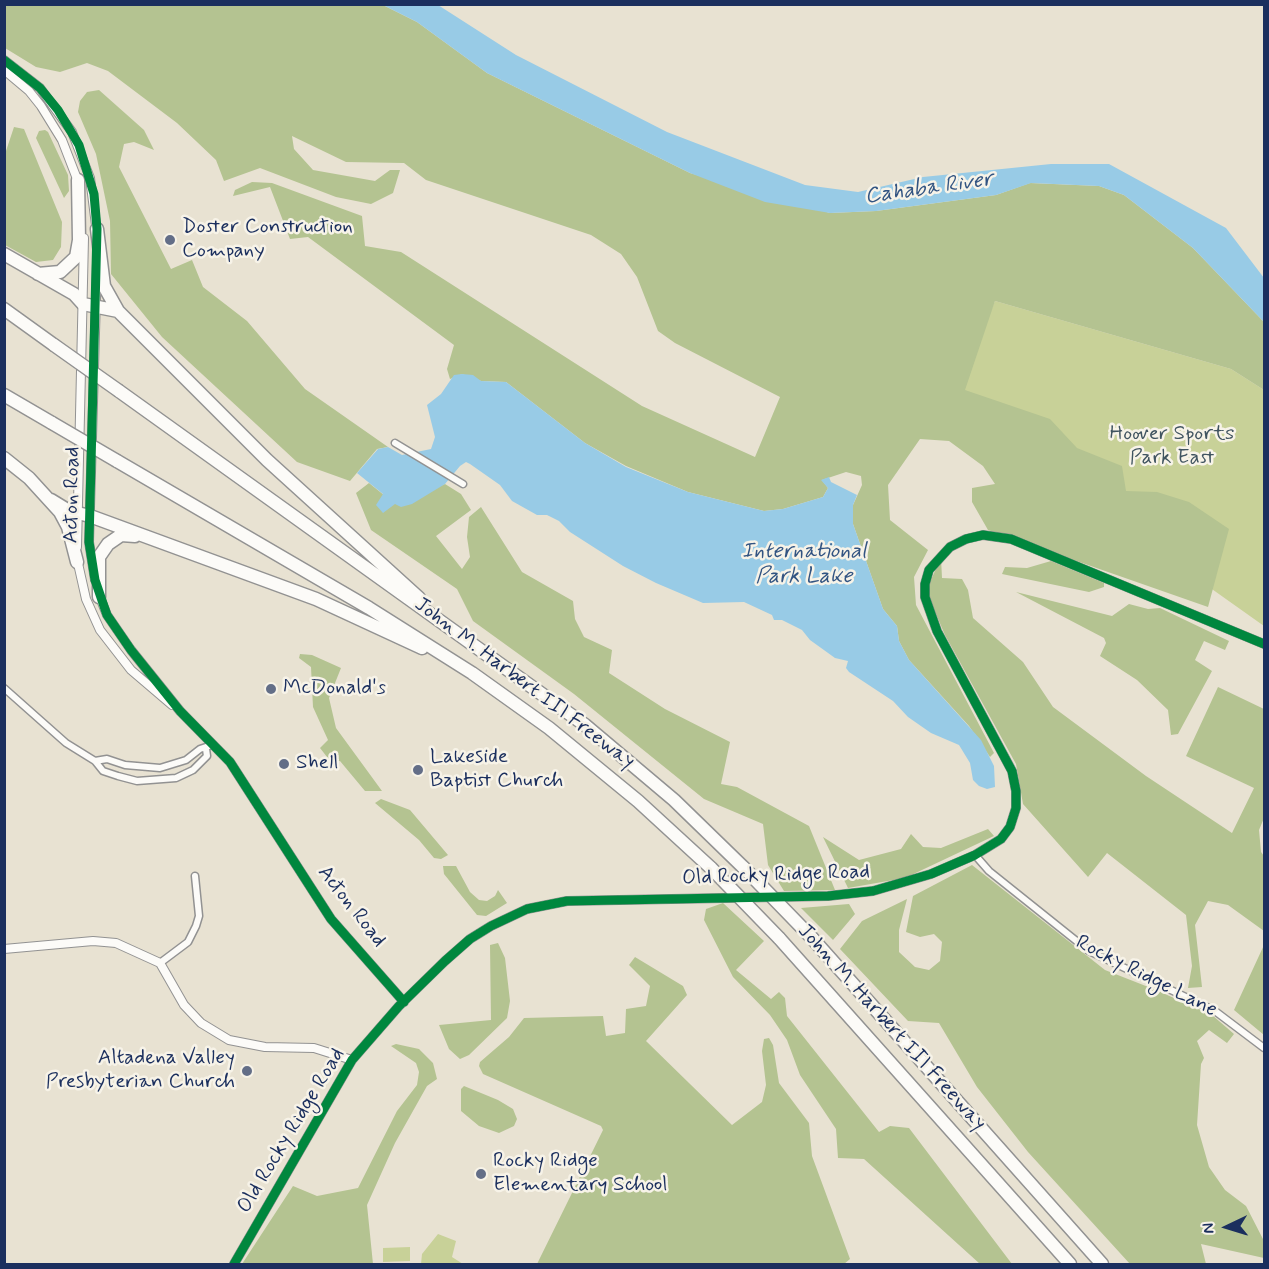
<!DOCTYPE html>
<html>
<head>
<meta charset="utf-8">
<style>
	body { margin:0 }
	#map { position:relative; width:1269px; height:1269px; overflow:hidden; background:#e8e2d2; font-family:Mynerve,sans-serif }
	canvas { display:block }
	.frame { position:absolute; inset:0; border:6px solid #1b2f5e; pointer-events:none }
	.north { position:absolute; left:1197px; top:1197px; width:60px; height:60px; -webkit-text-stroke:4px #f7f3e8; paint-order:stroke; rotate:266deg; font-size:16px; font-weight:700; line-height:24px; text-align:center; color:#1b2f5e }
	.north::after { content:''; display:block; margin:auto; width:21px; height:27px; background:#1b2f5e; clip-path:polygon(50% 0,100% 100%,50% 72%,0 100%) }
</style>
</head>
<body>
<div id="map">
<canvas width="1269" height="1269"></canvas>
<div class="frame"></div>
<div class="north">N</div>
</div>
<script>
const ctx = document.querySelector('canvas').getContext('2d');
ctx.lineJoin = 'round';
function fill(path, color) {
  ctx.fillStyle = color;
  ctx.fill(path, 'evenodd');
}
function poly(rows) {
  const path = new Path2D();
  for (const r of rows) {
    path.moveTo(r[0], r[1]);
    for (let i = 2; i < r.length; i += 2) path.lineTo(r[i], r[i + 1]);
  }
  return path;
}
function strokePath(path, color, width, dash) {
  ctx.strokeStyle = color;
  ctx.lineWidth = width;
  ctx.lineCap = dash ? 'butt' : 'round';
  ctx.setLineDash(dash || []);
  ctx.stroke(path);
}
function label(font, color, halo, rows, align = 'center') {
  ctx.font = font + ' Mynerve,sans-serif';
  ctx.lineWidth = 5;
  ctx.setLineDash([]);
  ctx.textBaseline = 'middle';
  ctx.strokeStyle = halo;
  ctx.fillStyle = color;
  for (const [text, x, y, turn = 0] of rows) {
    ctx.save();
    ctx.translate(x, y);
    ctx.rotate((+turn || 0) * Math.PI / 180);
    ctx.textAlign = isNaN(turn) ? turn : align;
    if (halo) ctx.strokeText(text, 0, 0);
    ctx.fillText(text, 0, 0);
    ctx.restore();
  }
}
const green = poly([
	[995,301,1231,369,1264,390,1264,626,951,404],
	[438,1234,456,1241,452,1257,463,1264,421,1264,422,1254],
	[410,1247,410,1261,383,1262,383,1248]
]);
const forest = poly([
	[5,5,383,5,417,22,487,73,690,173,830,213,876,211,996,195,1030,183,1099,186,1124,195,1193,248,1264,322,1264,390,1231,369,995,301,965,390,1050,419,1077,448,1122,466,1126,491,1157,492,1189,502,1229,529,1208,607,988,530,972,502,972,488,995,484,983,466,949,441,920,439,888,485,890,520,928,550,914,577,916,605,994,753,990,757,969,726,909,660,899,641,897,626,883,609,853,524,853,505,862,485,861,476,846,472,822,480,828,488,823,497,783,509,764,511,688,492,626,466,585,443,506,382,481,381,462,374,450,379,447,369,454,345,308,237,290,239,270,187,233,196,235,190,252,182,272,183,362,216,365,246,401,252,642,406,755,457,780,397,675,343,658,331,637,277,621,254,591,235,426,180,404,163,346,162,292,136,294,149,313,170,375,181,390,170,400,170,393,193,371,204,336,197,260,168,224,181,216,160,177,123,108,71,87,63,60,72,36,67,5,48],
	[99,90,144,130,154,150,134,142,124,144,119,167,171,269,192,260,203,287,247,321,305,389,388,447,377,449,350,481,297,462,162,337,111,274,110,221,96,154,78,112,80,101,87,92],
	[14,127,24,129,62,222,61,247,53,260,36,262,5,245,5,154],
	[45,130,48,132,68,175,69,191,64,198,36,138,39,131],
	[369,483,395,504,445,484,461,494,471,510,436,536,462,569,470,557,467,537,469,517,481,507,522,572,573,601,575,619,584,637,612,650,609,673,665,709,730,742,721,784,737,787,809,826,835,890,784,891,768,865,763,824,704,799,574,694,473,621,457,589,371,530,356,493],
	[941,558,942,578,962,579,968,590,973,618,1023,662,1053,707,1146,776,1232,833,1254,788,1186,756,1218,687,1264,709,1264,818,1259,830,1261,852,1264,856,1264,931,1228,905,1208,901,1195,925,1202,987,1188,988,1192,966,1186,915,1107,853,1088,877,1023,804,1016,764,945,635,930,600,929,584],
	[1051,561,1104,583,1104,587,1089,592,1002,574,1005,567,1027,568],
	[1016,592,1112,616,1129,604,1148,609,1160,608,1229,641,1225,650,1204,641,1195,660,1212,671,1178,734,1171,735,1168,710,1137,680,1100,656,1106,643,1104,638],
	[300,654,312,655,341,668,329,698,336,728,382,791,365,791,340,761,331,762,320,748,328,740,313,707,311,667,299,658],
	[381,799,410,810,448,855,441,859,434,858,419,840,375,803],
	[988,829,994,836,905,878,848,888,823,837,859,860,901,849,911,834,923,847,941,848],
	[972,865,1105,970,1156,990,1212,1015,1234,1034,1227,1043,1209,1030,1197,1041,1204,1058,1201,1064,1197,1125,1209,1167,1225,1190,1246,1206,1264,1241,1264,1258,1201,1244,1206,1264,1130,1264,1028,1152,977,1087,939,1023,908,1021,840,949,862,921,907,899,899,930,899,952,915,967,929,970,940,961,942,942,934,934,920,937,906,932,913,896],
	[443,866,456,866,470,892,479,900,487,901,495,896,498,890,507,903,486,916,477,915,444,874],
	[723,903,764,941,736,970,771,999,779,992,785,998,787,1016,879,1132,890,1126,909,1128,1012,1264,980,1264,864,1159,838,1158,836,1129,800,1075,787,1040,770,1015,733,977,704,920,706,909],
	[849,904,855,914,833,940,801,908],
	[498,943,505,958,510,1001,507,1018,469,1055,460,1059,449,1049,439,1025,491,1020,490,945],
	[1264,945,1264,1035,1234,1010],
	[635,957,683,986,687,995,646,1041,732,1125,762,1102,766,1085,762,1051,764,1039,769,1038,773,1045,779,1083,809,1123,812,1156,850,1259,844,1264,537,1264,603,1130,601,1126,483,1074,479,1066,480,1062,509,1037,524,1018,603,1016,606,1036,625,1033,626,1009,646,1006,650,986,629,965],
	[396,1044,419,1049,433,1063,437,1079,427,1086,395,1143,367,1205,373,1264,242,1264,293,1186,317,1196,358,1188,397,1111,417,1085,419,1072,416,1063,391,1046],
	[464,1086,498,1100,513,1109,517,1119,514,1126,499,1133,479,1126,461,1111,461,1089]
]);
const water = poly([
	[383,5,438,5,516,55,667,132,805,185,858,192,923,177,1051,164,1109,164,1226,228,1264,278,1264,322,1193,248,1124,195,1099,186,1031,183,996,195,876,211,830,213,765,202,690,173,487,73,417,22],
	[462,374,473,375,481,381,506,382,585,443,626,467,688,492,764,511,783,509,823,497,828,488,821,480,829,477,831,482,857,495,853,505,853,524,883,609,897,626,899,641,909,660,981,740,994,766,995,787,987,789,979,786,973,780,970,763,959,745,931,733,908,717,893,701,849,672,846,668,848,661,835,658,810,640,802,630,782,620,774,620,772,615,744,602,703,603,656,583,623,566,570,532,559,521,547,515,537,515,512,501,500,485,470,464,466,462,460,466,445,484,412,504,401,507,395,504,383,513,376,505,383,494,357,473,378,449,388,447,402,455,431,449,435,437,427,405,441,394,454,375]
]);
const minor = poly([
	[395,443,463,484],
	[4,688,66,743,95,761,103,771,118,776,137,781,176,778,193,770,207,756,206,749],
	[95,761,107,759,125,765,160,768,186,760,200,749,209,746],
	[975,855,989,871,1089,951,1215,1011,1264,1048],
	[160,963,188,942,196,926,199,916,195,876]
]);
const tertiary = poly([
	[4,60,40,88,72,132,90,178,97,233],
	[4,70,29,91,41,106,62,140,79,184],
	[77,547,84,238],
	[77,559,86,599,100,630,131,670,172,705],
	[95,580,89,542,97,263],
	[99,595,107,615,131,650,180,711,230,762,331,919,404,1002],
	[4,949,93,941,116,943,160,963,184,1005,201,1023,229,1040,265,1047,314,1048,352,1060],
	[234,1264,352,1060,399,1006,445,961,470,939,491,926,527,909,567,901,828,896,873,891,931,874,975,855,1001,839,1010,827,1016,808,1016,791,1012,771,937,631,925,597,925,584,929,570,950,547,966,539,983,535,1011,539,1264,644]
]);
const motorway = poly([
	[97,229,104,286,118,311,267,460,419,598],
	[4,254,74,294,83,304,118,311],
	[38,274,60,272,76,257,79,240,78,180],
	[4,309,54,345],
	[119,391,585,725,674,800,744,868],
	[4,395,52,423],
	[4,458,29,478,60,512,68,527,77,562],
	[117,461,369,608,472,673,549,728,638,801,711,868],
	[51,500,69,511,90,516,316,599,422,648],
	[99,597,99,557,108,544,121,535,135,536],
	[779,938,1070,1264],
	[812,938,1102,1264]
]);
const motorwayBridge = poly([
	[54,345,119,391],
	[52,423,117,461],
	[711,868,779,938],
	[744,868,812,938]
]);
const cycleway = poly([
	[4,60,40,88,58,110,79,145,94,194,97,229,89,542,95,580,107,615,131,650,180,711,230,762,331,919,404,1002],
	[234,1264,352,1060,399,1006,445,961,470,939,491,926,527,909,567,901,828,896,873,891,931,874,975,855,1001,839,1010,827,1016,808,1016,791,1012,771,937,631,925,597,925,584,929,570,950,547,966,539,983,535,1011,539,1264,644]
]);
const markers = [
	[170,240,6,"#636e87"],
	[271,689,6,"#636e87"],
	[284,764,6,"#636e87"],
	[418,770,6,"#636e87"],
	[247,1071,6,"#636e87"],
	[481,1174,6,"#636e87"]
];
const poiNames = [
	["Doster Construction",182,228],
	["Company",182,252],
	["McDonald's",283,689],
	["Lakeside",430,758],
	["Baptist Church",430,782],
	["Shell",296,764],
	["Altadena Valley",235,1059,"right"],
	["Presbyterian Church",235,1083,"right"],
	["Rocky Ridge",493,1162],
	["Elementary School",493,1186]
];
const parkNames = [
	["Hoover Sports",1172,435],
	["Park East",1172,459]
];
const streetNames = [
	["Acton Road",73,495,-89],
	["John M. Harbert III Freeway",524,684,37],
	["Old Rocky Ridge Road",776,876,-2],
	["Acton Road",351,907,52],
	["Rocky Ridge Lane",1146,977,27],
	["John M. Harbert III Freeway",891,1028,48],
	["Old Rocky Ridge Road",292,1131,-59]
];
const waterNames = [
	["Cahaba River",929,189,-8],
	["International",804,552],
	["Park Lake",804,577]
];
fill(green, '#c8d198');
fill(forest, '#b4c391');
fill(water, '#98cbe6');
strokePath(minor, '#929292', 9);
strokePath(tertiary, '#929292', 10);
strokePath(motorway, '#929292', 15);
strokePath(minor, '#fcfbf8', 6);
strokePath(tertiary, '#fcfbf8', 8);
strokePath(motorway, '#fcfbf8', 12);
strokePath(motorwayBridge, '#929292', 15, []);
strokePath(motorwayBridge, '#fcfbf8', 12);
strokePath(cycleway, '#00873e', 9);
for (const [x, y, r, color] of markers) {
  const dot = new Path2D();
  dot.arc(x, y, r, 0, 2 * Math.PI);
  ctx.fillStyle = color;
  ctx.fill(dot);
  strokePath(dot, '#f7f3e8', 2);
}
label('21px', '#1b2f5e', '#f7f3e8', poiNames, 'left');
label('21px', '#405460', '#f7f3e8', parkNames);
label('21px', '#1b2f5e', '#f7f3e8', streetNames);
label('italic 22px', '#325482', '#f7f3e8', waterNames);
</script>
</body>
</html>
